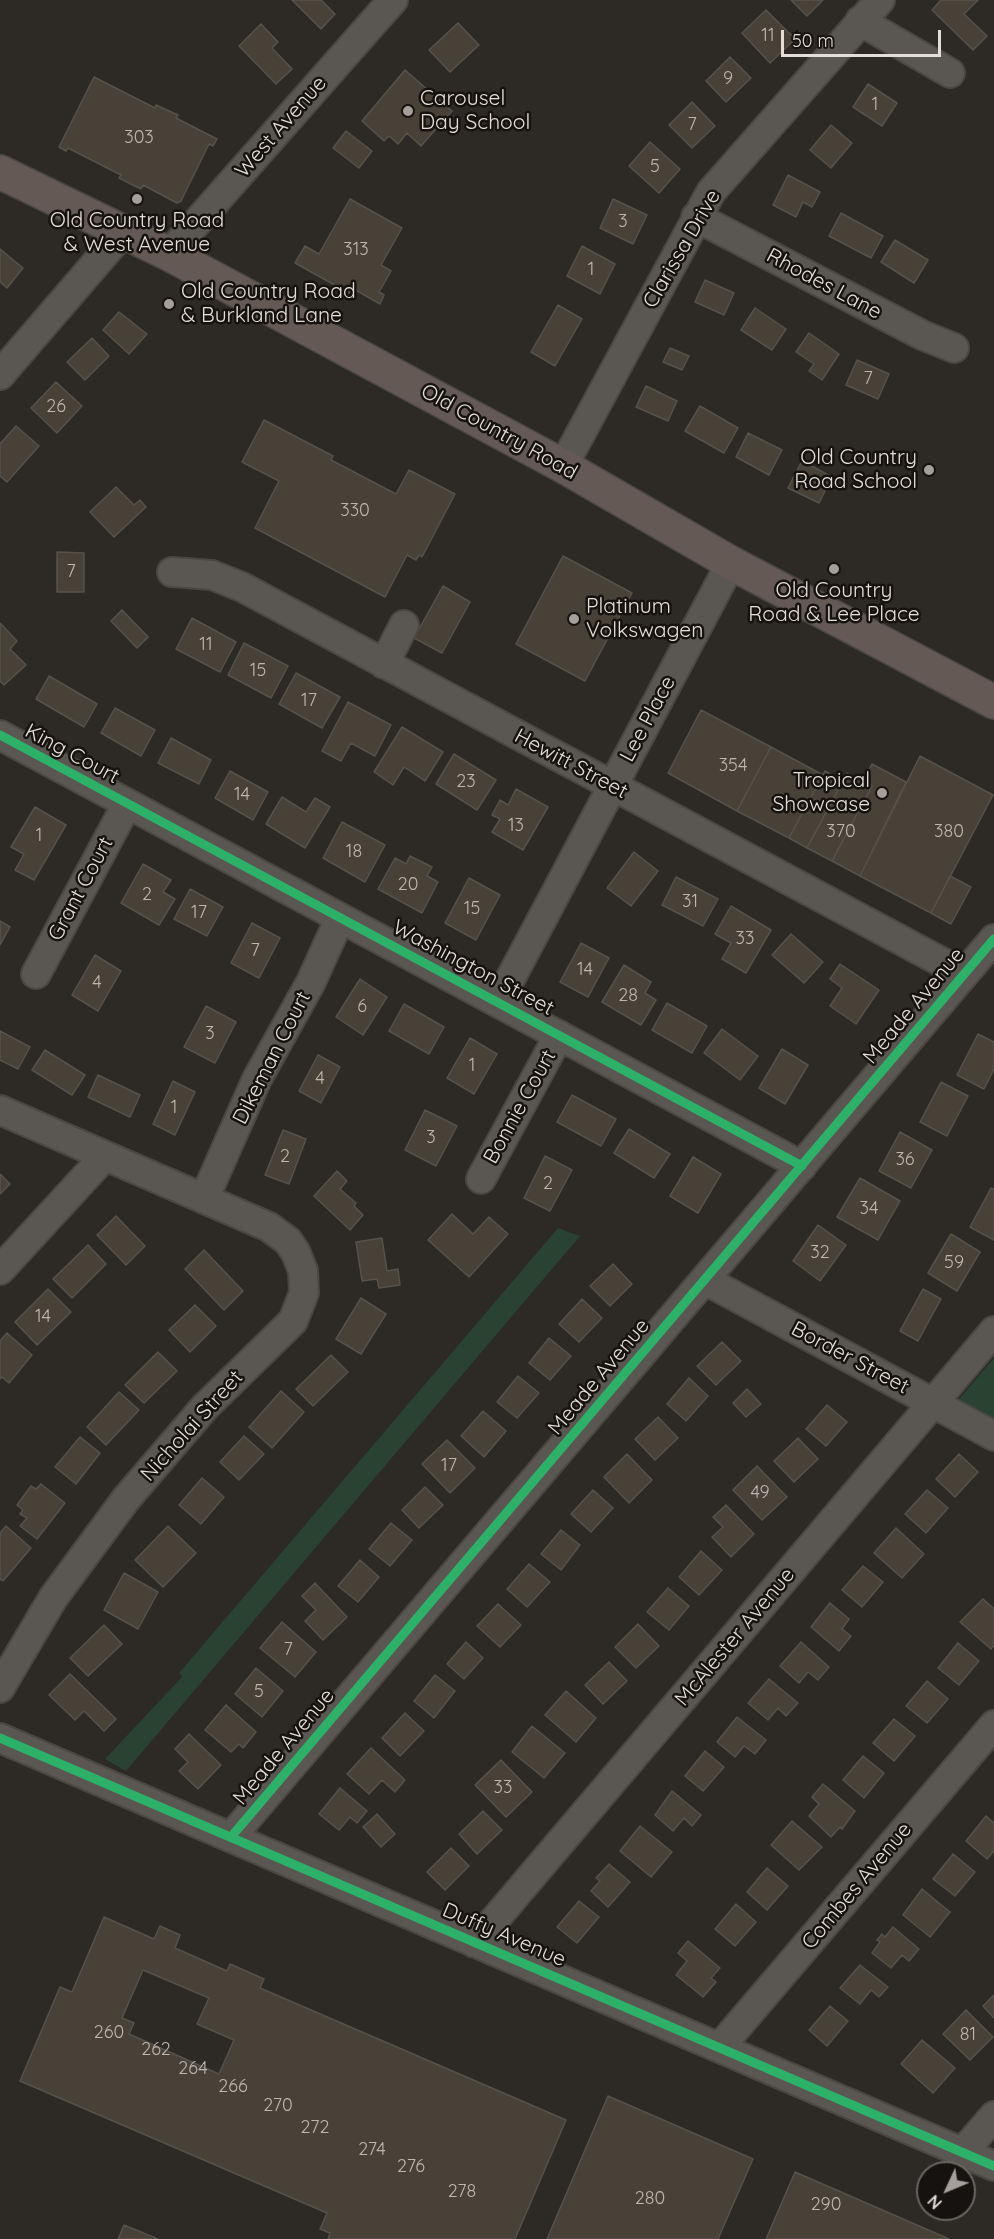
<!DOCTYPE html>
<html>
<head>
<meta charset="utf-8">
<style>
	body { margin:0 }
	#map { position:relative; width:994px; height:2239px; overflow:hidden; background:#2d2924; font-family:Quicksand,sans-serif }
	canvas { display:block }
	.north { position:absolute; left:916px; top:2161px; width:60px; height:60px; box-sizing:border-box; background:#16120f; border:2px solid #68645f; border-radius:50%; rotate:226deg; font-size:16px; font-weight:700; line-height:24px; text-align:center; color:#e4ded8 }
	.north::after { content:''; display:block; margin:auto; width:21px; height:27px; background:#a49f99; clip-path:polygon(50% 0,100% 100%,50% 72%,0 100%) }
	.scale { position:absolute; left:781px; top:30px; width:160px; height:27px; box-sizing:border-box; border:3px solid #e4ded8; border-top:0; padding-left:8px; font-size:18px; line-height:21px; white-space:nowrap; color:#e4ded8; -webkit-text-stroke:4px #16120f; paint-order:stroke }
</style>
</head>
<body>
<div id="map">
<canvas width="994" height="2239"></canvas>
<div class="north">N</div>
<div class="scale">50 m</div>
</div>
<script>
const ctx = document.querySelector('canvas').getContext('2d');
ctx.lineJoin = 'round';
function fill(path, color) {
  ctx.fillStyle = color;
  ctx.fill(path, 'evenodd');
}
function poly(rows) {
  const path = new Path2D();
  for (const r of rows) {
    path.moveTo(r[0], r[1]);
    for (let i = 2; i < r.length; i += 2) path.lineTo(r[i], r[i + 1]);
  }
  return path;
}
function strokePath(path, color, width, dash) {
  ctx.strokeStyle = color;
  ctx.lineWidth = width;
  ctx.lineCap = dash ? 'butt' : 'round';
  ctx.setLineDash(dash || []);
  ctx.stroke(path);
}
function label(font, color, halo, rows, align = 'center') {
  ctx.font = font + ' Quicksand,sans-serif';
  ctx.lineWidth = 5;
  ctx.setLineDash([]);
  ctx.textBaseline = 'middle';
  ctx.strokeStyle = halo;
  ctx.fillStyle = color;
  for (const [text, x, y, turn = 0] of rows) {
    ctx.save();
    ctx.translate(x, y);
    ctx.rotate((+turn || 0) * Math.PI / 180);
    ctx.textAlign = isNaN(turn) ? turn : align;
    if (halo) ctx.strokeText(text, 0, 0);
    ctx.fillText(text, 0, 0);
    ctx.restore();
  }
}
const green = poly([
	[558,1228,580,1236,126,1771,105,1759,182,1677,179,1673],
	[994,1358,994,1419,959,1399]
]);
const building = poly([
	[292,0,321,0,335,14,321,29,292,0],
	[791,0,823,0,807,16,791,0],
	[941,0,978,0,964,14,987,36,973,50,932,10,941,0],
	[766,10,795,39,770,63,742,33,766,10],
	[458,23,479,45,450,72,429,50,458,23],
	[261,24,278,42,272,48,292,69,276,84,239,46,261,24],
	[730,57,751,78,726,102,706,81,730,57],
	[405,70,452,111,421,146,407,133,398,144,389,136,384,141,362,121,405,70],
	[94,77,155,108,156,105,178,115,176,118,217,139,213,146,209,144,181,201,177,203,143,185,141,189,119,178,121,175,68,148,66,151,59,147,94,77],
	[868,84,897,103,882,126,853,107,868,84],
	[692,102,715,126,692,148,669,125,692,102],
	[831,125,852,143,831,168,810,150,831,125],
	[346,131,372,151,359,168,333,148,346,131],
	[650,142,680,169,659,193,629,166,650,142],
	[788,175,820,192,812,207,803,202,796,217,773,205,788,175],
	[350,199,402,228,381,265,391,271,379,292,384,295,380,304,352,288,349,293,295,263,305,246,319,254,350,199],
	[613,199,647,215,633,244,600,228,613,199],
	[841,213,883,236,871,258,829,236,841,213],
	[895,240,928,260,914,283,881,262,895,240],
	[582,246,615,264,600,294,567,276,582,246],
	[0,249,23,268,7,288,0,282,0,249],
	[705,280,734,293,724,315,695,302,705,280],
	[558,305,582,319,555,366,531,352,558,305],
	[755,308,786,329,772,350,741,330,755,308],
	[119,312,147,334,129,354,103,330,119,312],
	[809,333,839,354,822,380,809,371,814,364,796,352,809,333],
	[92,338,109,356,85,380,67,362,92,338],
	[670,348,689,356,682,370,663,362,670,348],
	[857,360,889,374,878,399,846,385,857,360],
	[56,382,82,406,57,433,31,408,56,382],
	[646,386,677,401,668,421,636,407,646,386],
	[700,406,738,428,724,453,685,431,700,406],
	[264,420,333,456,331,460,396,494,409,470,455,494,422,557,419,555,416,560,407,555,385,597,255,528,279,481,242,462,264,420],
	[16,426,39,446,7,482,0,476,0,444,16,426],
	[748,433,782,450,769,475,736,457,748,433],
	[802,461,832,477,819,503,788,488,802,461],
	[116,487,134,505,140,500,146,507,114,537,90,512,116,487],
	[57,552,84,553,84,592,57,592,57,552],
	[563,556,632,593,585,681,516,644,563,556],
	[443,586,470,602,442,653,414,638,443,586],
	[122,610,148,637,137,648,111,621,122,610],
	[192,618,236,642,220,672,176,649,192,618],
	[0,623,17,641,10,649,26,665,4,685,0,681,0,623],
	[244,643,288,666,271,698,228,675,244,643],
	[296,673,340,697,322,728,279,704,296,673],
	[49,676,97,704,84,727,36,699,49,676],
	[348,702,391,725,375,756,351,743,341,761,322,751,348,702],
	[115,708,155,730,141,756,101,733,115,708],
	[701,710,771,747,737,811,668,773,701,710],
	[402,727,443,752,425,781,404,767,393,785,374,772,402,727],
	[171,738,211,760,199,784,158,763,171,738],
	[771,747,823,775,789,838,737,811,771,747],
	[454,754,496,780,477,810,436,784,454,754],
	[920,756,993,795,931,913,860,876,920,756],
	[872,764,906,782,860,876,832,861,872,786,863,781,872,764],
	[230,771,268,792,253,820,215,798,230,771],
	[825,771,843,781,807,848,789,838,825,771],
	[847,773,872,786,832,861,807,848,847,773],
	[516,789,548,807,523,850,492,832,500,819,492,815,500,800,508,805,516,789],
	[282,797,306,812,315,798,330,807,305,848,266,824,282,797],
	[35,807,66,825,34,880,15,870,24,854,11,847,35,807],
	[342,822,385,845,365,882,323,858,342,822],
	[634,852,658,871,631,906,607,888,634,852],
	[410,856,432,867,427,876,438,882,422,913,378,889,395,858,406,864,410,856],
	[143,864,171,880,163,892,175,899,159,925,121,903,143,864],
	[950,876,971,887,951,924,931,913,950,876],
	[676,877,718,899,703,926,662,905,676,877],
	[469,878,500,895,476,940,445,923,469,878],
	[190,889,223,907,207,936,174,919,190,889],
	[731,906,771,930,746,973,722,959,731,943,715,934,731,906],
	[0,921,10,927,0,945,0,921],
	[252,923,280,938,259,978,231,963,252,923],
	[791,934,823,962,804,983,772,955,791,934],
	[581,943,609,958,588,997,560,982,581,943],
	[95,955,121,971,98,1011,72,995,95,955],
	[840,964,879,990,856,1024,830,1006,842,988,830,979,840,964],
	[624,965,651,982,645,993,656,1000,641,1025,602,1002,624,965],
	[360,979,387,997,363,1035,336,1017,360,979],
	[667,1003,707,1026,692,1053,652,1030,667,1003],
	[404,1004,444,1027,429,1054,389,1031,404,1004],
	[206,1006,236,1022,215,1063,184,1047,206,1006],
	[722,1029,758,1056,740,1080,704,1053,722,1029],
	[0,1031,30,1047,18,1069,0,1060,0,1031],
	[978,1034,994,1042,994,1069,984,1089,957,1075,978,1034],
	[470,1038,497,1054,474,1094,447,1078,470,1038],
	[782,1049,808,1065,785,1104,759,1088,782,1049],
	[45,1050,85,1075,72,1095,32,1070,45,1050],
	[318,1055,340,1067,321,1103,299,1091,318,1055],
	[98,1075,140,1095,130,1117,88,1097,98,1075],
	[173,1081,195,1092,175,1135,153,1124,173,1081],
	[941,1082,968,1096,947,1136,920,1122,941,1082],
	[572,1095,616,1119,601,1146,557,1122,572,1095],
	[425,1110,457,1126,436,1166,405,1150,425,1110],
	[629,1129,670,1154,654,1178,614,1153,629,1129],
	[283,1130,306,1139,289,1184,265,1175,283,1130],
	[900,1132,932,1150,911,1188,879,1171,900,1132],
	[545,1156,572,1170,550,1211,524,1198,545,1156],
	[693,1157,721,1174,698,1213,670,1196,693,1157],
	[337,1171,347,1181,340,1189,356,1203,354,1206,363,1215,350,1230,314,1196,337,1171],
	[0,1174,10,1184,0,1194,0,1174],
	[860,1178,900,1201,878,1240,837,1217,860,1178],
	[991,1188,994,1189,994,1240,970,1227,991,1188],
	[452,1214,473,1234,489,1217,508,1234,469,1277,428,1240,452,1214],
	[116,1216,145,1246,126,1265,97,1235,116,1216],
	[818,1225,846,1245,820,1281,793,1261,818,1225],
	[951,1234,980,1252,957,1291,928,1273,951,1234],
	[382,1238,387,1271,398,1269,400,1285,379,1288,377,1279,362,1281,356,1242,382,1238],
	[88,1245,106,1264,72,1298,53,1279,88,1245],
	[204,1250,243,1291,224,1310,185,1269,204,1250],
	[613,1264,632,1284,610,1306,590,1286,613,1264],
	[48,1289,71,1312,37,1345,15,1322,48,1289],
	[923,1289,941,1299,918,1341,900,1331,923,1289],
	[361,1298,386,1314,361,1354,336,1339,361,1298],
	[582,1299,602,1318,579,1342,559,1324,582,1299],
	[195,1305,216,1326,190,1352,169,1330,195,1305],
	[7,1333,32,1355,9,1383,2,1377,0,1379,0,1341,7,1333],
	[549,1338,571,1356,550,1380,529,1363,549,1338],
	[722,1342,741,1361,716,1385,697,1366,722,1342],
	[158,1352,177,1371,144,1403,125,1385,158,1352],
	[331,1355,348,1372,313,1406,296,1389,331,1355],
	[518,1376,539,1393,517,1418,497,1402,518,1376],
	[689,1378,708,1396,686,1421,667,1404,689,1378],
	[747,1389,761,1404,746,1417,733,1403,747,1389],
	[281,1391,304,1412,272,1448,249,1427,281,1391],
	[119,1392,139,1410,106,1445,87,1427,119,1392],
	[827,1405,847,1422,826,1446,806,1429,827,1405],
	[483,1411,506,1431,484,1457,461,1436,483,1411],
	[658,1417,678,1438,655,1460,635,1439,658,1417],
	[244,1436,264,1454,239,1480,220,1462,244,1436],
	[80,1437,100,1453,76,1484,55,1467,80,1437],
	[798,1438,818,1459,794,1482,774,1461,798,1438],
	[447,1440,475,1468,450,1493,422,1464,447,1440],
	[627,1454,652,1480,629,1503,604,1477,627,1454],
	[959,1454,978,1472,955,1497,936,1479,959,1454],
	[757,1466,787,1497,762,1520,733,1490,757,1466],
	[202,1478,224,1497,201,1524,179,1505,202,1478],
	[41,1484,65,1503,37,1539,20,1526,27,1518,20,1514,23,1510,17,1505,31,1486,36,1489,41,1484],
	[425,1487,443,1505,419,1528,402,1510,425,1487],
	[593,1490,613,1508,591,1532,571,1514,593,1490],
	[927,1490,948,1508,926,1533,905,1514,927,1490],
	[726,1505,754,1534,731,1557,712,1537,723,1527,713,1517,726,1505],
	[391,1523,412,1540,390,1566,369,1549,391,1523],
	[6,1526,31,1548,3,1581,0,1579,0,1533,6,1526],
	[168,1526,196,1553,163,1587,135,1560,168,1526],
	[896,1528,924,1554,902,1578,874,1553,896,1528],
	[561,1530,580,1545,561,1570,541,1554,561,1530],
	[701,1551,722,1570,699,1595,679,1577,701,1551],
	[360,1560,379,1577,358,1602,338,1586,360,1560],
	[529,1564,550,1582,527,1607,507,1589,529,1564],
	[863,1566,883,1582,862,1607,842,1590,863,1566],
	[124,1573,158,1592,138,1629,104,1610,124,1573],
	[315,1583,347,1617,323,1640,305,1621,316,1610,302,1596,315,1583],
	[668,1588,689,1606,669,1630,647,1612,668,1588],
	[983,1599,994,1609,994,1645,991,1649,960,1622,983,1599],
	[830,1603,849,1619,842,1629,851,1636,839,1651,811,1627,830,1603],
	[498,1604,521,1625,500,1647,477,1626,498,1604],
	[282,1622,316,1652,295,1677,260,1648,282,1622],
	[638,1624,659,1646,636,1668,615,1647,638,1624],
	[104,1625,122,1644,88,1676,70,1658,104,1625],
	[466,1642,483,1658,464,1679,447,1664,466,1642],
	[801,1642,829,1667,818,1680,808,1672,799,1683,780,1666,801,1642],
	[958,1643,979,1661,959,1685,938,1668,958,1643],
	[609,1662,627,1681,603,1704,585,1685,609,1662],
	[256,1668,283,1691,262,1717,235,1694,256,1668],
	[70,1674,116,1719,104,1731,84,1711,75,1720,49,1695,70,1674],
	[435,1675,455,1691,434,1718,414,1701,435,1675],
	[769,1679,798,1703,786,1716,778,1708,768,1720,748,1703,769,1679],
	[927,1681,948,1699,927,1723,906,1706,927,1681],
	[566,1691,596,1718,576,1742,545,1715,566,1691],
	[226,1705,256,1732,243,1748,239,1744,231,1752,205,1730,226,1705],
	[405,1713,424,1731,400,1756,382,1738,405,1713],
	[737,1717,766,1740,755,1754,744,1746,735,1757,717,1742,737,1717],
	[894,1719,915,1736,894,1761,873,1743,894,1719],
	[532,1726,565,1753,544,1778,512,1752,532,1726],
	[189,1734,221,1765,198,1789,179,1771,188,1762,175,1749,189,1734],
	[371,1748,405,1780,395,1792,382,1780,369,1794,347,1774,371,1748],
	[705,1751,724,1767,703,1791,685,1776,705,1751],
	[863,1756,884,1773,864,1798,843,1780,863,1756],
	[501,1760,532,1792,506,1817,475,1785,501,1760],
	[823,1784,855,1811,842,1829,840,1827,831,1837,809,1816,819,1804,812,1797,823,1784],
	[340,1788,367,1811,357,1823,350,1817,339,1830,319,1814,340,1788],
	[672,1791,701,1815,692,1826,684,1818,673,1831,655,1815,672,1791],
	[483,1811,502,1830,477,1854,459,1834,483,1811],
	[377,1814,395,1834,381,1847,363,1827,377,1814],
	[986,1816,994,1823,994,1851,987,1859,966,1841,986,1816],
	[792,1821,822,1847,799,1870,771,1845,792,1821],
	[640,1826,672,1852,651,1877,620,1851,640,1826],
	[451,1848,469,1866,445,1890,427,1872,451,1848],
	[953,1854,975,1872,955,1896,933,1879,953,1854],
	[609,1864,630,1882,608,1907,591,1891,600,1881,596,1878,609,1864],
	[767,1868,788,1886,767,1910,747,1892,767,1868],
	[922,1889,950,1912,930,1937,903,1915,922,1889],
	[579,1901,599,1917,577,1943,557,1927,579,1901],
	[736,1904,756,1922,735,1946,715,1929,736,1904],
	[104,1917,154,1939,160,1926,180,1935,175,1948,227,1971,230,1964,264,1979,260,1988,566,2120,515,2239,328,2239,330,2233,320,2229,327,2213,20,2081,60,1987,72,1992,104,1917],
	[143,1970,209,1998,197,2024,234,2040,219,2074,129,2034,134,2023,122,2018,143,1970],
	[893,1927,919,1949,909,1961,902,1955,891,1968,872,1953,880,1942,877,1940,882,1934,885,1937,893,1927],
	[688,1941,720,1968,711,1978,716,1982,703,1997,676,1975,687,1961,678,1953,688,1941],
	[860,1965,888,1987,879,1997,871,1990,860,2004,840,1988,860,1965],
	[994,1995,994,2018,983,2006,994,1995],
	[830,2006,848,2021,827,2046,809,2030,830,2006],
	[966,2010,993,2037,970,2060,943,2034,966,2010],
	[922,2040,955,2068,933,2093,901,2064,922,2040],
	[608,2096,753,2159,718,2239,547,2239,608,2096],
	[795,2172,949,2239,766,2239,795,2172],
	[124,2225,158,2239,118,2239,124,2225]
]);
const minor = poly([
	[860,21,950,73],
	[696,217,922,335,954,348],
	[169,254,393,0],
	[0,375,123,232],
	[563,466,711,192,880,0],
	[172,572,212,575,242,587,964,974],
	[384,664,404,625],
	[0,735,802,1166],
	[36,974,127,804],
	[498,1002,731,563],
	[0,1110,269,1227,288,1241,296,1253,303,1271,304,1293,293,1321,204,1408,126,1499,53,1598,0,1688],
	[481,1179,559,1035],
	[204,1199,257,1079,311,982,340,918],
	[0,1270,105,1156],
	[705,1280,994,1436],
	[0,1738,994,2166],
	[231,1837,994,939],
	[475,1943,994,1331],
	[720,2047,994,1725],
	[963,2152,994,2116]
]);
const major = poly([
	[0,172,169,254,563,466,731,563,994,702]
]);
const cycleway = poly([
	[0,735,802,1166],
	[0,1738,994,2166],
	[231,1837,994,939]
]);
const markers = [
	[408,111,6,"#a49f99"],
	[137,199,6,"#a49f99"],
	[169,304,6,"#a49f99"],
	[929,470,6,"#a49f99"],
	[834,569,6,"#a49f99"],
	[574,619,6,"#a49f99"],
	[882,793,6,"#a49f99"]
];
const numberNames = [
	["11",768,36],
	["9",728,79],
	["1",875,105],
	["7",692,125],
	["303",139,138],
	["5",655,167],
	["3",623,222],
	["313",356,250],
	["1",591,270],
	["7",868,379],
	["26",56,407],
	["330",355,511],
	["7",71,572],
	["11",206,645],
	["15",258,671],
	["17",309,701],
	["354",733,766],
	["23",466,782],
	["14",242,795],
	["13",516,826],
	["370",841,832],
	["380",949,832],
	["1",39,836],
	["18",354,852],
	["20",408,885],
	["2",147,895],
	["31",690,902],
	["15",472,909],
	["17",199,913],
	["33",745,939],
	["7",255,951],
	["14",585,970],
	["4",97,983],
	["28",628,996],
	["6",362,1007],
	["3",210,1034],
	["1",472,1066],
	["4",320,1079],
	["1",174,1108],
	["3",431,1138],
	["2",285,1157],
	["36",905,1160],
	["2",548,1184],
	["34",869,1209],
	["32",820,1253],
	["59",954,1263],
	["14",43,1317],
	["17",449,1466],
	["49",760,1493],
	["7",288,1650],
	["5",259,1692],
	["33",503,1788],
	["260",109,2033],
	["81",968,2035],
	["262",156,2050],
	["264",193,2069],
	["266",233,2087],
	["270",278,2106],
	["272",315,2128],
	["274",372,2150],
	["276",411,2167],
	["278",462,2192],
	["280",650,2199],
	["290",826,2205]
];
const poiNames = [
	["Carousel",420,99],
	["Day School",420,123],
	["Old Country Road",137,221,"center"],
	["& West Avenue",137,245,"center"],
	["Old Country Road",181,292],
	["& Burkland Lane",181,316],
	["Old Country",917,458,"right"],
	["Road School",917,482,"right"],
	["Old Country",834,591,"center"],
	["Road & Lee Place",834,615,"center"],
	["Platinum",586,607],
	["Volkswagen",586,631],
	["Tropical",870,781,"right"],
	["Showcase",870,805,"right"]
];
const streetNames = [
	["West Avenue",281,127,-49],
	["Clarissa Drive",682,249,-60],
	["Rhodes Lane",824,284,28],
	["Old Country Road",499,432,29],
	["Lee Place",648,719,-62],
	["King Court",72,754,28],
	["Hewitt Street",571,764,28],
	["Grant Court",81,889,-62],
	["Washington Street",473,968,28],
	["Meade Avenue",914,1006,-50],
	["Dikeman Court",272,1058,-63],
	["Bonnie Court",520,1107,-61],
	["Border Street",850,1358,28],
	["Meade Avenue",599,1377,-50],
	["Nicholai Street",192,1426,-48],
	["McAlester Avenue",735,1637,-50],
	["Meade Avenue",284,1747,-50],
	["Combes Avenue",857,1886,-50],
	["Duffy Avenue",504,1935,23]
];
fill(green, '#294231');
fill(building, '#484137');
strokePath(building, '#55524c', 1.5);
strokePath(minor, '#4a4742', 32);
strokePath(major, '#4a4742', 36);
strokePath(minor, '#5a5753', 28);
strokePath(major, '#645955', 33);
strokePath(cycleway, '#2db169', 9);
for (const [x, y, r, color] of markers) {
  const dot = new Path2D();
  dot.arc(x, y, r, 0, 2 * Math.PI);
  ctx.fillStyle = color;
  ctx.fill(dot);
  strokePath(dot, '#16120f', 2);
}
label('18px', '#bdb7b0', null, numberNames);
label('21px', '#e4ded8', '#16120f', poiNames, 'left');
label('21px', '#e4ded8', '#16120f', streetNames);
</script>
</body>
</html>
